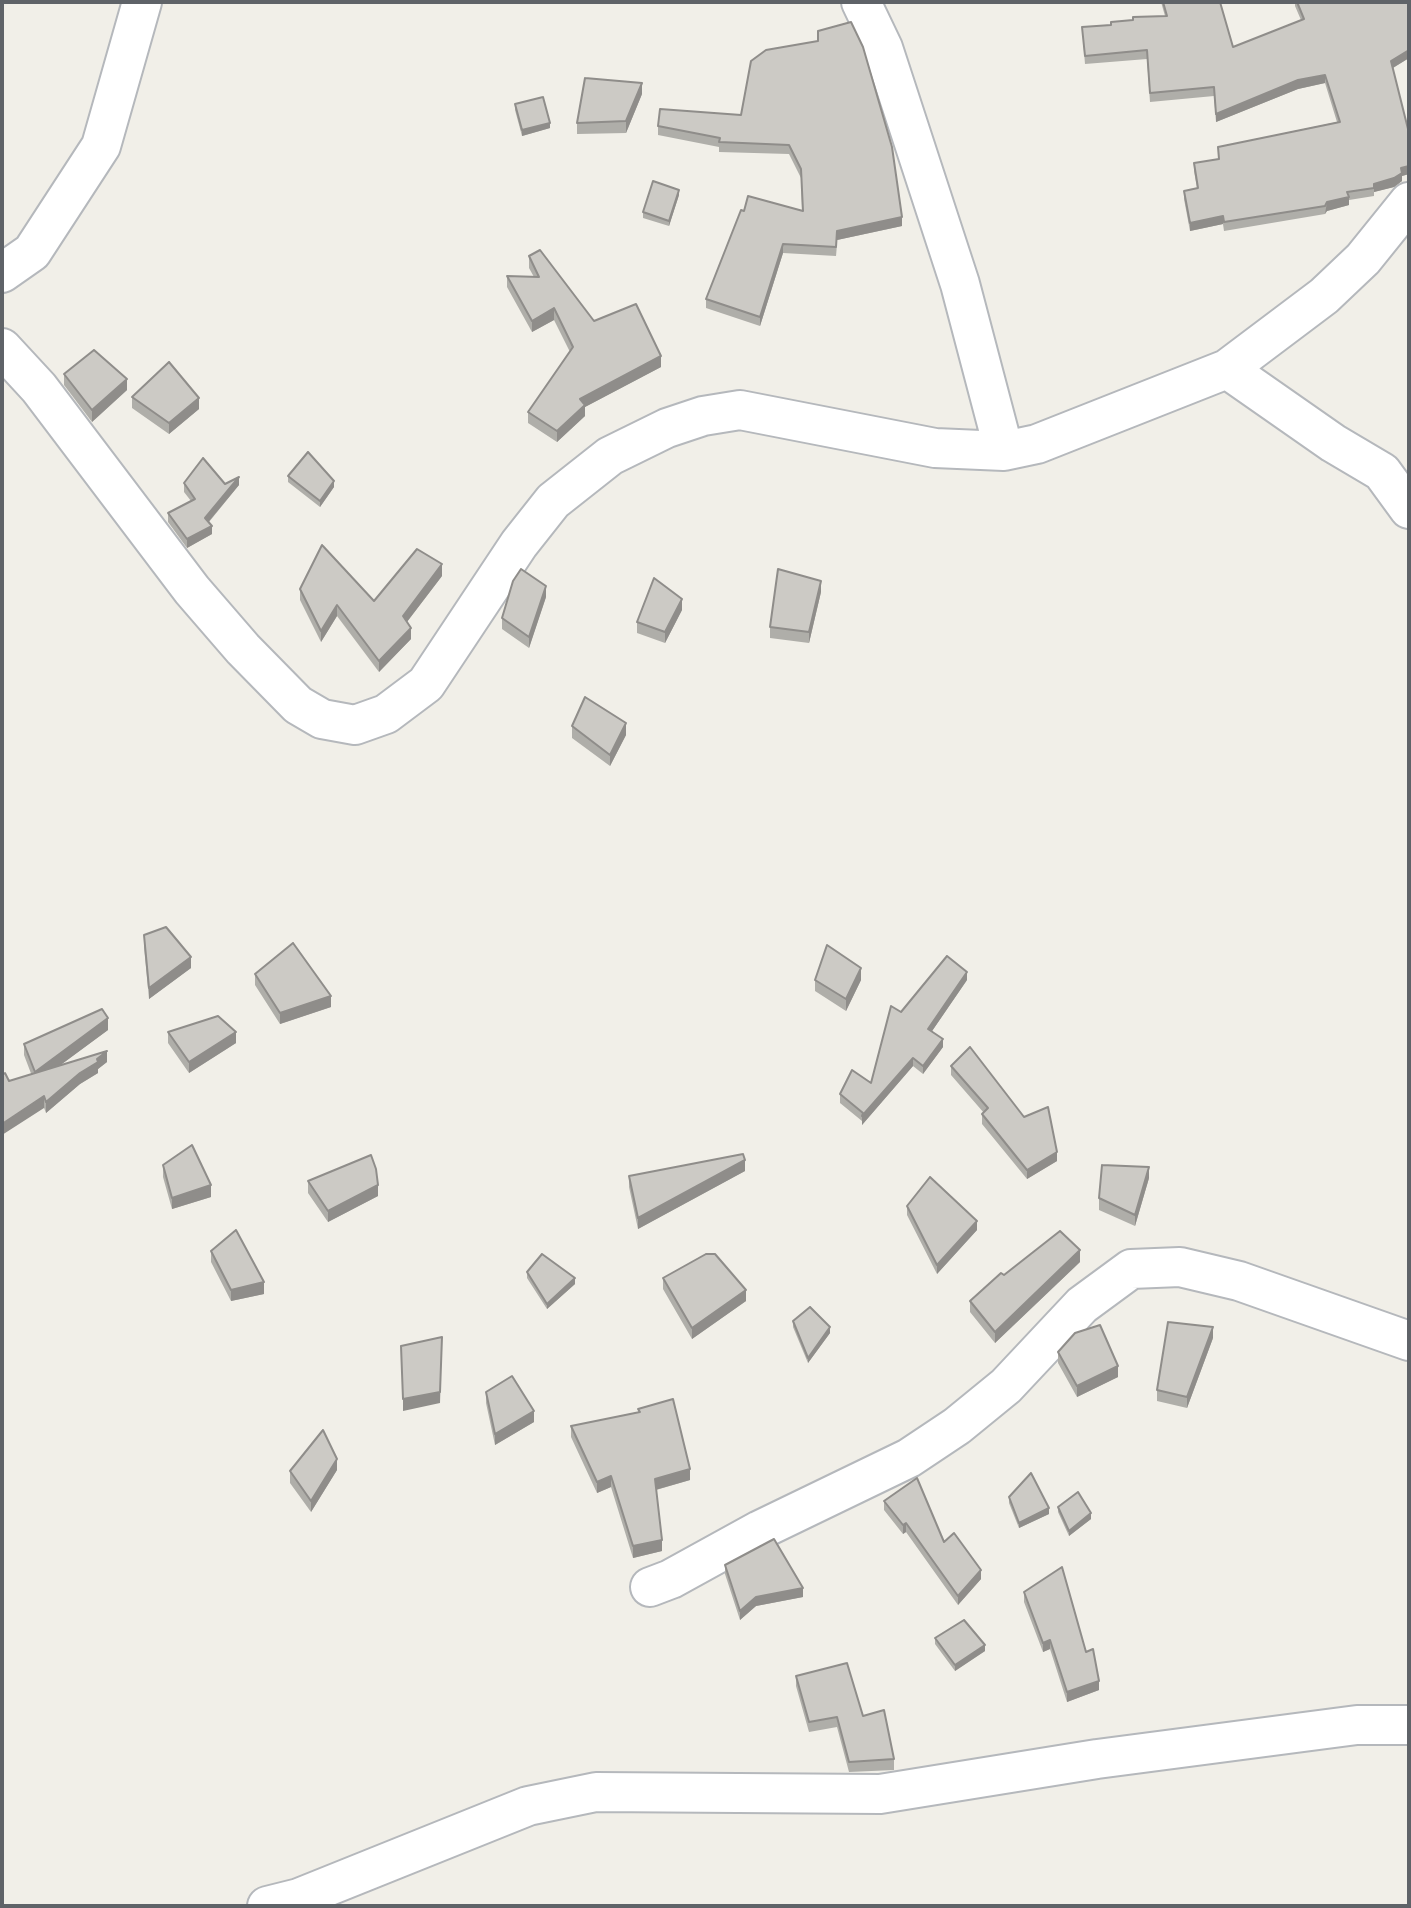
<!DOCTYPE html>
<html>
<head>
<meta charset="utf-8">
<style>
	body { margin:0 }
	#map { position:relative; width:1411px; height:1908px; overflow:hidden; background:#f1efe8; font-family:Rubik,sans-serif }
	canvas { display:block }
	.frame { position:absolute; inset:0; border:4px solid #5f6368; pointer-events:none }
</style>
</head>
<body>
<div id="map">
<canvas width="1411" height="1908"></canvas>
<div class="frame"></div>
</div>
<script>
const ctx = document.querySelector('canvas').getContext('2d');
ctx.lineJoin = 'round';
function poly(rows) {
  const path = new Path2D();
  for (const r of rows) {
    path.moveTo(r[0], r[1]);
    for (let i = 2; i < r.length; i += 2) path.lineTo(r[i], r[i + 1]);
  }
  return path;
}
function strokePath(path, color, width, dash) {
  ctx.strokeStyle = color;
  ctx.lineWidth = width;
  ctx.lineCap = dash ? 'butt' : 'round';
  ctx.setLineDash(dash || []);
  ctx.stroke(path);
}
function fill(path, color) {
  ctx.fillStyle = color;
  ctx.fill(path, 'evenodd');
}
const minor = poly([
	[861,2,883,48,960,284,1004,451],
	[2,273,32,252,101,146,142,2],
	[2,348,39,388,192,590,243,649,298,705,322,719,355,725,386,714,426,684,519,544,553,501,610,456,667,428,703,416,740,410,935,448,1004,451,1037,444,1227,369,1324,296,1363,259,1409,202],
	[1227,369,1333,443,1382,472,1409,509],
	[650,1587,671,1579,760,1530,909,1458,957,1426,1006,1386,1082,1305,1131,1269,1180,1267,1239,1281,1409,1341],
	[267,1906,299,1898,528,1806,596,1792,880,1794,1097,1759,1357,1725,1409,1725]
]);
const wall = poly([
	[1161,2,1220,2,1233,47,1301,20,1295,6,1295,2,1409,2,1409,58,1393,68,1409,133,1409,174,1402,176,1402,181,1394,187,1374,192,1374,196,1349,200,1349,205,1327,211,1325,214,1224,231,1223,224,1190,231,1184,199,1184,191,1197,188,1194,171,1194,163,1218,159,1218,147,1337,122,1325,83,1298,89,1216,122,1214,96,1150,102,1147,59,1085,64,1082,27,1111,25,1165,16],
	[751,61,902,226,837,240,836,256,783,253,760,326,706,308,706,299,744,211,802,211,801,178,789,154,719,152,719,147,658,135,658,126,741,115],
	[642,94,626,133,577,134,577,123],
	[515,104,550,128,522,136,515,110],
	[679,195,669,226,643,218,643,212],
	[529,256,594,321,661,367,585,407,585,416,557,442,528,423,528,412,570,352,554,320,532,332,507,287,507,276,534,277,529,268],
	[64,374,127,390,92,422,64,385],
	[132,397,199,409,169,434,132,408],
	[288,476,334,487,320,507,288,482],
	[184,483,225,484,239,485,209,522,212,534,187,548,168,522,168,513,191,501,184,492],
	[442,576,407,622,411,639,379,672,337,616,321,642,300,600,300,589,374,601],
	[821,592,809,643,770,638,770,627],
	[546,597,529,648,502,629,502,618],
	[682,610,665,643,637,633,637,622],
	[572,726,626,735,610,766,572,738],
	[144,935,191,968,149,999,144,947],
	[255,974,331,1007,280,1024,255,985],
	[815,980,861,980,846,1011,815,991],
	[967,980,932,1031,943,1047,923,1074,913,1066,862,1125,862,1121,840,1103,840,1094,871,1083,901,1012],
	[108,1030,60,1065,107,1062,98,1069,98,1073,80,1084,46,1113,24,1055,24,1044],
	[168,1032,236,1043,189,1073,168,1043],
	[951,1066,1024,1117,1057,1161,1027,1179,982,1124,982,1114,984,1113,951,1075],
	[163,1165,211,1197,172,1209,163,1177],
	[745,1171,638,1229,629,1187,629,1176],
	[1149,1178,1135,1226,1099,1210,1099,1198],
	[308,1181,378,1196,328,1222,308,1193],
	[907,1206,977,1230,937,1274,907,1215],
	[211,1251,264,1294,231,1301,211,1262],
	[1080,1262,995,1343,970,1312,970,1301,1004,1275],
	[527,1272,575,1284,547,1309,527,1278],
	[663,1278,746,1301,692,1339,663,1289],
	[793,1321,830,1333,808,1363,793,1327],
	[1213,1338,1187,1408,1157,1401,1157,1390],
	[1058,1352,1118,1377,1077,1397,1058,1363],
	[486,1392,534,1422,495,1445,486,1403],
	[638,1409,690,1480,656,1490,662,1551,633,1558,611,1487,597,1493,571,1437,571,1426,638,1412],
	[337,1470,311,1512,290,1483,290,1471],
	[1009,1497,1049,1514,1019,1528,1009,1503],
	[884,1501,944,1542,981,1579,958,1605,906,1532,903,1534,884,1510],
	[1058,1507,1091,1519,1069,1536,1058,1512],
	[725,1565,803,1597,756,1606,740,1620,725,1574],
	[1024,1592,1086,1652,1099,1690,1067,1702,1050,1649,1043,1652,1024,1602],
	[935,1638,985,1651,955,1671,935,1644],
	[796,1676,863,1716,894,1759,894,1770,849,1772,837,1727,809,1732,796,1686]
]);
const shadedWall = poly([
	[1409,50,1409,58,1391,69,1391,61],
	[1325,75,1325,83,1298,89,1216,122,1216,114,1298,80],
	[642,83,642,94,626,133,626,121],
	[550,123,550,128,522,136,522,130],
	[1409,166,1409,174,1402,176,1402,181,1394,187,1374,192,1374,184,1401,168],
	[679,190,679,195,669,226,669,221],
	[1349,197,1349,205,1327,211,1325,214,1327,202],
	[1223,216,1223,224,1190,231,1190,223],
	[902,217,902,226,837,240,836,256,837,231],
	[783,244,783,253,760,326,760,317],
	[554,308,554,320,532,332,532,321],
	[661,356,661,367,585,407,585,416,557,442,557,431,580,399],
	[127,379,127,390,92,422,92,410],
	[199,398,199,409,169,434,169,423],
	[239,477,239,485,205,526,205,518],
	[334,481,334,487,320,507,320,501],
	[212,526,212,534,187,548,187,539],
	[442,564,442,576,403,627,403,616],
	[821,581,821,592,809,643,809,632],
	[546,586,546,597,529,648,529,637],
	[682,599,682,610,665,643,665,632],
	[337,605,337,616,321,642,321,631],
	[411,628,411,639,379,672,379,661],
	[626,723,626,735,610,766,610,755],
	[191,957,191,968,149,999,149,988],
	[861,968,861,980,846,1011,846,999],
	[967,972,967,980,928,1037,928,1029],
	[331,996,331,1007,280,1024,280,1013],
	[108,1018,108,1030,35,1084,35,1072],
	[236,1032,236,1043,189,1073,189,1062],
	[943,1039,943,1047,923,1074,923,1066],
	[107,1051,107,1062,98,1069,98,1073,80,1084,46,1113,46,1102],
	[913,1058,913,1066,862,1125,862,1116],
	[44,1096,44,1108,2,1135,2,1124],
	[1057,1152,1057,1161,1027,1179,1027,1170],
	[745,1160,745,1171,638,1229,638,1218],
	[1149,1167,1149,1178,1135,1226,1135,1215],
	[211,1185,211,1197,172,1209,172,1198],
	[378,1185,378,1196,328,1222,328,1211],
	[977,1221,977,1230,937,1274,937,1265],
	[1080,1250,1080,1262,995,1343,995,1332],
	[575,1278,575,1284,547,1309,547,1304],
	[264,1282,264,1294,231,1301,231,1290],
	[746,1290,746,1301,692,1339,692,1328],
	[830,1327,830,1333,808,1363,808,1358],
	[1213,1327,1213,1338,1187,1408,1187,1397],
	[442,1337,440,1403,403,1411,403,1399],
	[1118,1366,1118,1377,1077,1397,1077,1386],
	[534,1411,534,1422,495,1445,495,1434],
	[337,1459,337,1470,311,1512,311,1501],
	[690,1469,690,1480,655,1490,655,1479],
	[611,1476,611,1487,597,1493,597,1482],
	[1049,1508,1049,1514,1019,1528,1019,1523],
	[1091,1513,1091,1519,1069,1536,1069,1531],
	[906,1523,906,1532,903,1534,903,1525],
	[662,1540,662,1551,633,1558,633,1546],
	[981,1570,981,1579,958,1605,958,1596],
	[803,1588,803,1597,756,1606,740,1620,740,1611,756,1597],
	[1050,1640,1050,1649,1043,1652,1043,1643],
	[985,1645,985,1651,955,1671,955,1665],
	[1099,1681,1099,1690,1067,1702,1067,1692]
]);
const building = poly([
	[1163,2,1220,2,1233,47,1304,19,1297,2,1409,2,1409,50,1391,61,1409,133,1409,166,1401,168,1402,173,1394,178,1374,184,1374,188,1347,192,1349,197,1327,202,1325,206,1224,222,1223,216,1190,223,1184,191,1198,188,1194,163,1219,159,1218,147,1340,122,1325,75,1298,80,1216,114,1214,87,1150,93,1147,50,1085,56,1082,27,1111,25,1111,22,1133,20,1133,17,1167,16,1163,2],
	[851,22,863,47,892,147,902,217,837,231,836,247,783,244,760,317,706,299,741,210,744,211,748,196,803,211,801,169,789,145,719,142,720,138,658,126,660,109,741,115,751,61,766,50,818,41,818,31,851,22],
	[585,78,642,83,626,121,577,123,585,78],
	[543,97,550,123,522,130,515,104,543,97],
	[653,181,679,190,669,221,643,212,653,181],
	[540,250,594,321,636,304,661,356,580,399,585,405,557,431,528,412,573,347,554,308,532,321,507,276,539,277,529,256,540,250],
	[94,350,127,379,92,410,64,374,94,350],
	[169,362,199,398,169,423,132,397,169,362],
	[308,452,334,481,320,501,288,476,308,452],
	[203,458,225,484,239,477,205,518,212,526,187,539,168,513,195,499,184,483,203,458],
	[322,545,374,601,417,549,442,564,403,616,411,628,379,661,337,605,321,631,300,589,322,545],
	[521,569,546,586,529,637,502,618,513,581,521,569],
	[778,569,821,581,809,632,770,627,778,569],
	[654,578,682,599,665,632,637,622,654,578],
	[585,697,626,723,610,755,572,726,585,697],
	[166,927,191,957,149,988,144,935,166,927],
	[293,943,331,996,280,1013,255,974,293,943],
	[827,945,861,968,846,999,815,980,827,945],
	[947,956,967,972,928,1029,943,1039,923,1066,913,1058,862,1116,863,1113,840,1094,852,1070,871,1083,891,1006,901,1012,947,956],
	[102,1009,108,1018,35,1072,24,1044,102,1009],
	[218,1016,236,1032,189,1062,168,1032,218,1016],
	[970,1047,1024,1117,1048,1107,1057,1152,1027,1170,982,1114,988,1108,951,1066,970,1047],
	[107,1051,97,1059,98,1062,80,1073,46,1102,44,1096,2,1124,2,1075,5,1073,9,1081,107,1051],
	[192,1145,211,1185,172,1198,163,1165,192,1145],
	[743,1154,745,1160,638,1218,629,1176,743,1154],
	[371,1155,376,1169,378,1185,328,1211,308,1181,371,1155],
	[1102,1165,1149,1167,1135,1215,1099,1198,1102,1165],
	[930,1177,977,1221,937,1265,907,1206,930,1177],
	[236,1230,264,1282,231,1290,211,1251,236,1230],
	[1060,1231,1080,1250,995,1332,970,1301,1001,1273,1004,1275,1060,1231],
	[542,1254,575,1278,547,1304,527,1272,542,1254],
	[706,1254,715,1254,746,1290,692,1328,663,1278,706,1254],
	[810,1307,830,1327,808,1358,793,1321,810,1307],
	[1168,1322,1213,1327,1187,1397,1157,1390,1168,1322],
	[1100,1325,1118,1366,1077,1386,1058,1352,1075,1333,1100,1325],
	[442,1337,440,1392,403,1399,401,1346,442,1337],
	[512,1376,534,1411,495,1434,486,1392,512,1376],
	[673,1399,690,1469,655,1479,662,1540,633,1546,611,1476,597,1482,571,1426,640,1412,638,1409,673,1399],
	[323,1430,337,1459,311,1501,290,1471,323,1430],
	[1031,1473,1049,1508,1019,1523,1009,1497,1031,1473],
	[917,1478,944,1542,954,1533,981,1570,958,1596,906,1523,903,1525,884,1501,917,1478],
	[1078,1492,1091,1513,1069,1531,1058,1507,1078,1492],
	[774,1539,803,1588,756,1597,740,1611,725,1565,774,1539],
	[1062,1567,1086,1652,1093,1649,1099,1681,1067,1692,1050,1640,1043,1643,1024,1592,1062,1567],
	[964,1620,985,1645,955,1665,935,1638,964,1620],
	[847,1663,863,1716,884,1710,894,1759,849,1762,837,1717,809,1722,796,1676,847,1663]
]);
strokePath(minor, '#b5b8bc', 42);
strokePath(minor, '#fff', 38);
fill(wall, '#afaea9');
fill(shadedWall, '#8f8d8a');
fill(building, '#cccac5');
strokePath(building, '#8f8d8a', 2);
</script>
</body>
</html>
